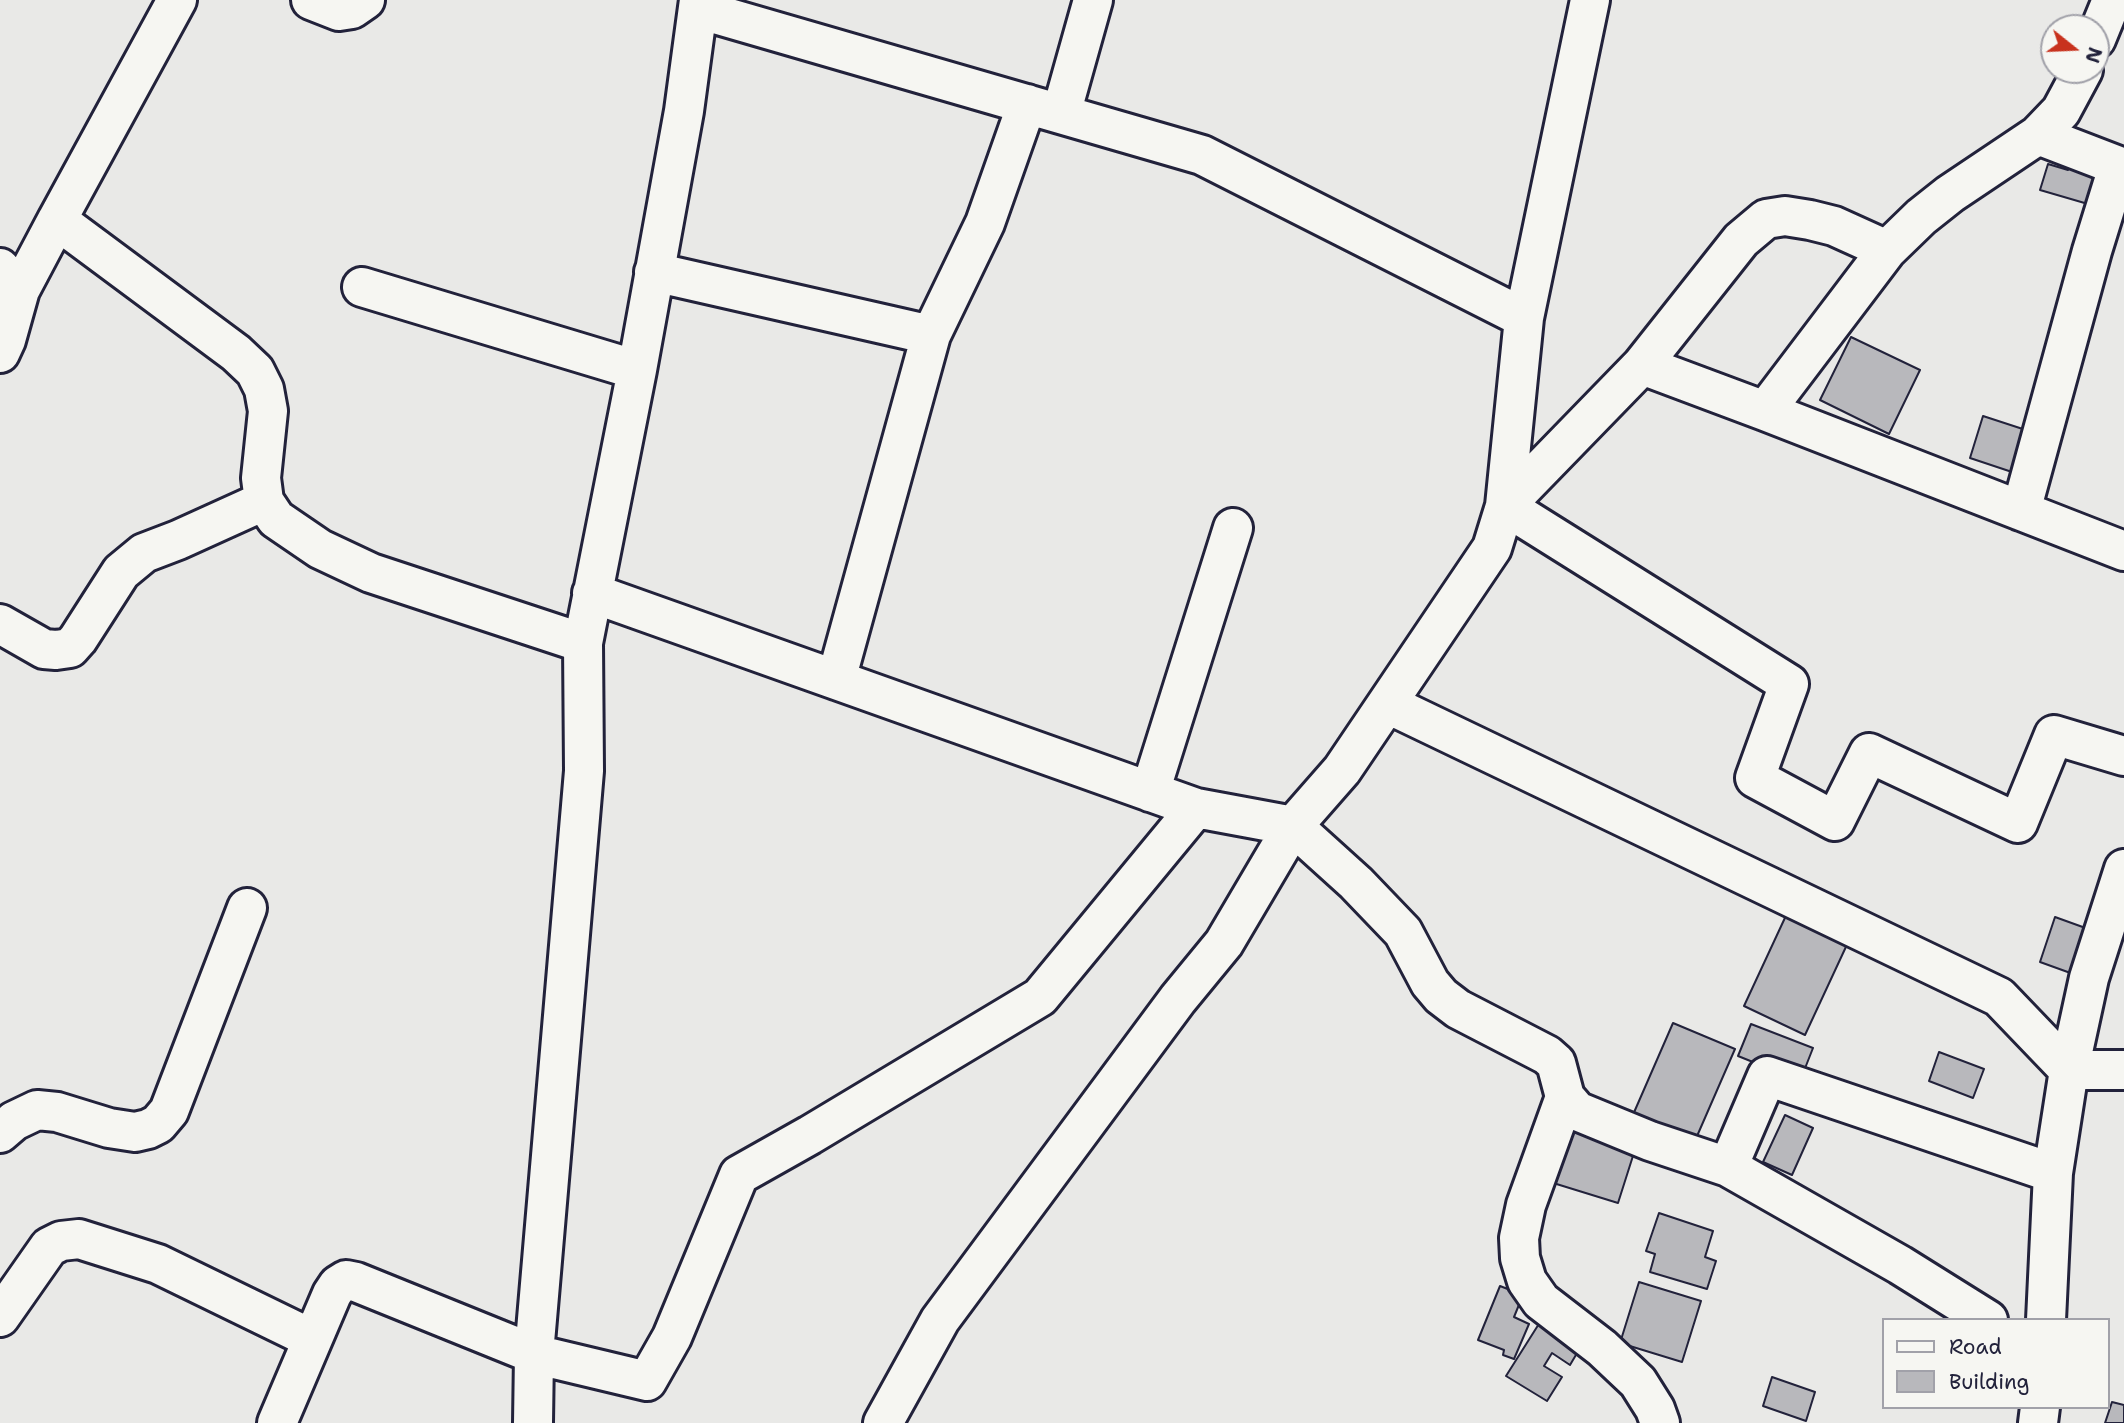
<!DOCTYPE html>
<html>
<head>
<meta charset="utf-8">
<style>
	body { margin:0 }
	#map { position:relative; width:2124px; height:1423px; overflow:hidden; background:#e9e9e7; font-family:"Shantell Sans",sans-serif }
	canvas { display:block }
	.legend { position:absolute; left:1882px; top:1318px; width:228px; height:91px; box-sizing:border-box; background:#f6f6f2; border:2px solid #a1a1a9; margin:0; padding:9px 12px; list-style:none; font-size:21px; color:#22223b }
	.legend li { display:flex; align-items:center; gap:14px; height:35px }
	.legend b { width:35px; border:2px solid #a1a1a9 }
	.north { position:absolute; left:2040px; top:14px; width:70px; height:70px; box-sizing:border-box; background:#f6f6f2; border:2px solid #a1a1a9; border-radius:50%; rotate:108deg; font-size:19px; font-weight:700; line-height:28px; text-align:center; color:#22223b }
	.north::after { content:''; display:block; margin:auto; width:24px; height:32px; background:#c8321e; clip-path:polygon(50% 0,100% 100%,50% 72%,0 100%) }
</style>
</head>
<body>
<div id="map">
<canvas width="2124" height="1423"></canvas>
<ul class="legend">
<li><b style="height:9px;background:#f6f6f2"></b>Road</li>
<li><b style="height:19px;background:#b8b8bc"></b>Building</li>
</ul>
<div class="north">N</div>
</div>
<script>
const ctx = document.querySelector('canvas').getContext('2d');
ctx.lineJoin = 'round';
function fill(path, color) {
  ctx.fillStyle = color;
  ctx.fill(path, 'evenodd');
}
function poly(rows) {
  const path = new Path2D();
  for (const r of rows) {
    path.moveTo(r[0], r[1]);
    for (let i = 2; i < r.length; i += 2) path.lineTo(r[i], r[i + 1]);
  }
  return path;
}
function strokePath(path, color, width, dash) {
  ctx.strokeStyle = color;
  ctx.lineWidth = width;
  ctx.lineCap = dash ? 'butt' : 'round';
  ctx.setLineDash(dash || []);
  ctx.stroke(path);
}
const building = poly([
	[2070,163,2098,171,2088,204,2040,190,2048,164,2068,170,2070,163],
	[1851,337,1920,370,1889,434,1820,400,1851,337],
	[1983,416,2032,432,2018,474,1970,458,1983,416],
	[1790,907,1851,936,1805,1035,1744,1006,1790,907],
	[2055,917,2091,930,2076,975,2040,962,2055,917],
	[1673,1023,1735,1049,1694,1143,1632,1117,1673,1023],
	[1751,1024,1813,1048,1800,1081,1738,1056,1751,1024],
	[1939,1052,1984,1069,1973,1098,1929,1081,1939,1052],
	[1785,1115,1813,1128,1792,1175,1763,1162,1785,1115],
	[1570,1116,1639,1137,1618,1203,1550,1182,1570,1116],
	[1659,1213,1713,1231,1705,1257,1716,1261,1707,1289,1650,1272,1655,1254,1646,1251,1659,1213],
	[1639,1282,1701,1301,1682,1362,1620,1343,1639,1282],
	[1500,1286,1523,1295,1514,1317,1529,1324,1514,1359,1503,1355,1504,1350,1478,1340,1500,1286],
	[1542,1319,1583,1343,1570,1365,1552,1353,1544,1366,1562,1377,1547,1401,1506,1376,1542,1319],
	[1772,1377,1815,1392,1806,1421,1763,1406,1772,1377],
	[2112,1402,2124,1405,2124,1423,2105,1423,2112,1402]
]);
const minor = poly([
	[311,0,339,11,352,9,365,0],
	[698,9,1202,155,1524,318],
	[2096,39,2112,0],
	[1061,114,1093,0],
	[2038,135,2124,168],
	[57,220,177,0],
	[1887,250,1921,217,1950,194,2038,135,2061,111,2083,70],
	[0,268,20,290,57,220,236,353,255,371,264,389,268,411,261,478,264,501,276,519,320,549,371,573,583,643],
	[654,272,931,335,836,680],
	[362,287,637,370],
	[931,335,985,223,1027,104],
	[0,353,6,340,20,290],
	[1642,365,1741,240,1766,219,1785,216,1810,220,1834,226,1887,250,1765,411],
	[2021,511,2092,251,2118,167],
	[2124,551,1765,411,1642,365,1505,506,1789,684,1755,778,1835,821,1869,753,2018,823,2054,735,2124,756],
	[592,593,1196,808,1293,826,1356,883,1403,932,1430,983,1441,996,1458,1009,1547,1055,1556,1063,1565,1097,1577,1111,1650,1141,1728,1167,1900,1265,1988,1320],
	[0,624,44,649,56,650,70,648,78,639,121,572,144,553,178,540,264,501],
	[1388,704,1999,997,2069,1070,2124,1070],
	[1150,792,1233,528],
	[1565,1097,1526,1205,1519,1238,1520,1258,1527,1281,1541,1301,1602,1348,1638,1382,1655,1409,1660,1423],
	[0,1133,14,1121,37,1110,57,1112,109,1128,135,1132,148,1129,158,1124,169,1111,247,908],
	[1728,1167,1767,1076,2053,1173],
	[0,1317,49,1247,61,1241,79,1239,158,1264,312,1339],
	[2046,1320,2053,1173,2069,1070,2089,978,2124,869],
	[277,1423,332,1294,338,1285,346,1280,356,1282,534,1354,647,1381,672,1337,739,1175,810,1135,1040,997,1196,808],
	[533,1423,534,1354,584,771,583,643,637,370,684,111,699,0],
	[883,1423,940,1320,1178,999,1224,943,1293,826,1342,770,1492,548,1505,506,1524,318,1590,0],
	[2038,1423,2040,1407]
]);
fill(building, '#b8b8bc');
strokePath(building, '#22223b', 2);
strokePath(minor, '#22223b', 44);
strokePath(minor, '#f6f6f2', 38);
</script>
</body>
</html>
